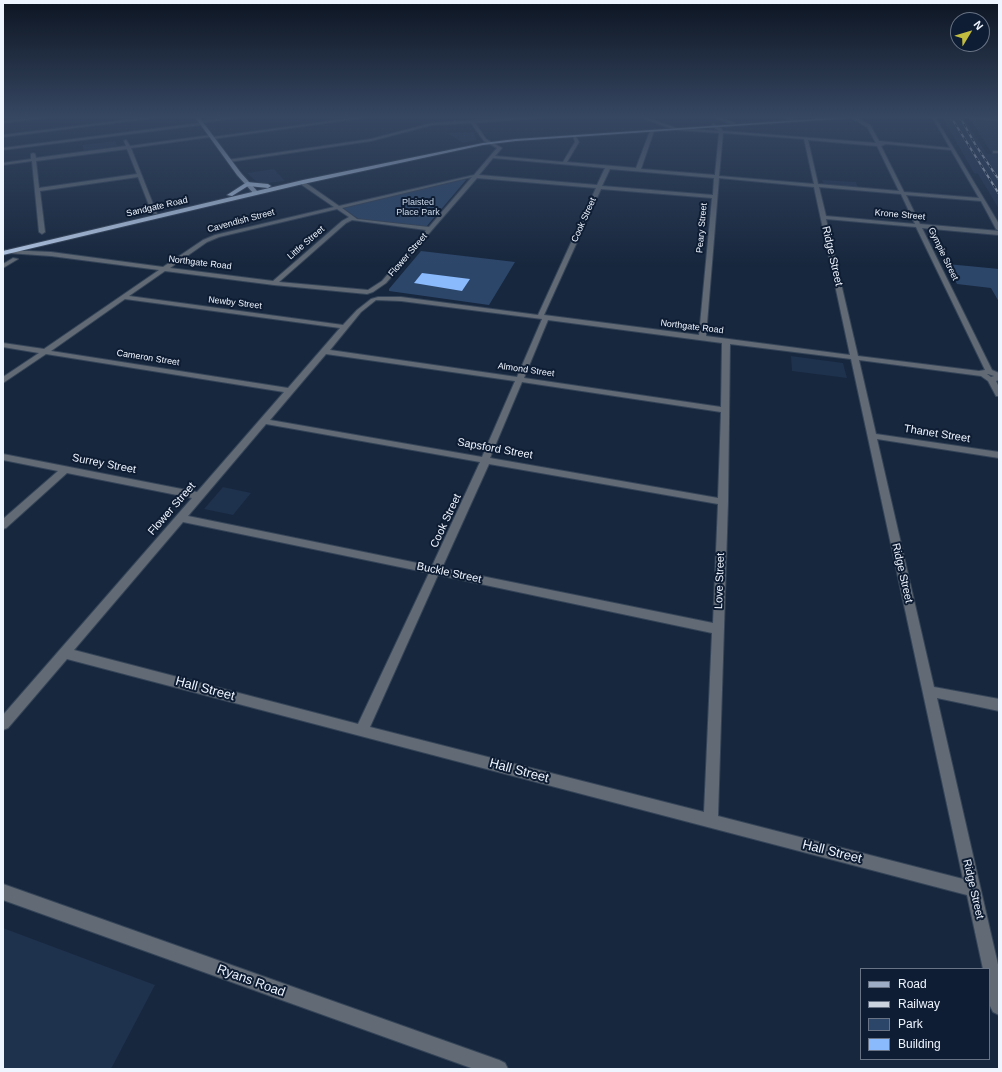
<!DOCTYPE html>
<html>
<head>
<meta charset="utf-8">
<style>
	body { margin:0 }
	#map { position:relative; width:1002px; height:1072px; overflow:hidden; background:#17273d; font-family:Helvetica,sans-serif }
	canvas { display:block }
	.frame { position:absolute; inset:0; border:4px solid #eff5ff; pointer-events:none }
	.legend { position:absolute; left:860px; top:968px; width:130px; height:92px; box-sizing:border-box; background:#0e1d33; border:1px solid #687385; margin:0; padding:5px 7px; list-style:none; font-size:12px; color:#eff5ff }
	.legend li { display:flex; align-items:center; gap:8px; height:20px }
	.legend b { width:20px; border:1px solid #687385 }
	.north { position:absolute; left:950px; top:12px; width:40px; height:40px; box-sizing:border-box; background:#0e1d33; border:1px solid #687385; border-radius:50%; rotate:52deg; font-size:11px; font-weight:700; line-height:16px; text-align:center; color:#eff5ff }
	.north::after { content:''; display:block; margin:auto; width:14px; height:18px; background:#c2bd3f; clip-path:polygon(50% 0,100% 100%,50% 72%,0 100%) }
</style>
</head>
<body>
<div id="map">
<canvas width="1002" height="1072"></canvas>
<div class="frame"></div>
<ul class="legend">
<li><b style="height:5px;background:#9cadc5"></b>Road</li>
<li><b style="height:5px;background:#cbd3df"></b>Railway</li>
<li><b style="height:11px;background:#2c466a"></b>Park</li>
<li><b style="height:11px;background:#8ab9fc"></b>Building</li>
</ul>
<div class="north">N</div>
</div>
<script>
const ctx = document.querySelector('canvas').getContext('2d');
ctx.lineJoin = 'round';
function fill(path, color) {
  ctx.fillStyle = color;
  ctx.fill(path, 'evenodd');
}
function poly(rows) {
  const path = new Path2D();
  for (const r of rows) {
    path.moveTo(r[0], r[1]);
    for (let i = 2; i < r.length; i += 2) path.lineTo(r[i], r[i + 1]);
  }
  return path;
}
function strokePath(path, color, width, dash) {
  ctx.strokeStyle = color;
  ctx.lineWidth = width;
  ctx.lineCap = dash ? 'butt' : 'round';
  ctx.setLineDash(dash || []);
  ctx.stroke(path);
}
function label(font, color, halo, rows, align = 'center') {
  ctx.font = font + ' Helvetica,sans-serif';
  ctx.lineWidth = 4;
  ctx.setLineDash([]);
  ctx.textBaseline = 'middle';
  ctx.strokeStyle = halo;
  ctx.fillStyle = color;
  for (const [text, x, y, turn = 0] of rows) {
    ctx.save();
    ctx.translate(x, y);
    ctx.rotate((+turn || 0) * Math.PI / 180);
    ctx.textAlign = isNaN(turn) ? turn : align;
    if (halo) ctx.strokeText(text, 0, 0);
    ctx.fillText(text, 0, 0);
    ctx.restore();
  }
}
const built = poly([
	[942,117,963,117,987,154,992,154,971,120,999,122,999,209,978,174,974,173],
	[473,132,477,140,463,143,447,133],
	[115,141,118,146,84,151,82,145],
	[274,169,285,181,259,184,247,173],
	[822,180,856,182,858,188,824,185],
	[791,356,843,363,847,378,792,371],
	[223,487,251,493,233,515,204,509],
	[3,928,155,985,111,1069,3,1069]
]);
const green = poly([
	[464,179,466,180,426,227,360,220,343,208],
	[421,251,515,262,489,305,389,291,389,289],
	[947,264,999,269,999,302,991,288,957,284]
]);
const building = poly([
	[422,273,470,279,462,291,414,283]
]);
const minor = poly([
	[41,117,52,117,3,123,3,121,41,117],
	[151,117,161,117,3,137,3,135,151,117],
	[232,117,242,117,201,123,203,124,201,125,3,150,3,148,200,123,198,122,200,121,232,117],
	[360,117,369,117,212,139,210,137,131,148,157,214,152,213,138,177,40,191,45,232,42,234,39,232,32,161,3,165,3,163,31,159,31,154,33,153,35,154,36,158,126,146,124,141,126,140,130,146,211,135,213,137,360,117],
	[127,149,137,174,39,188,36,161,127,149],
	[530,117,548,117,475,123,486,139,502,148,495,156,563,162,575,142,573,136,575,135,579,142,567,162,636,168,650,131,652,130,654,131,641,169,715,175,719,133,675,130,640,117,645,117,676,128,719,131,712,126,713,124,721,128,723,131,876,143,867,127,850,117,855,117,870,125,879,141,950,148,933,118,935,117,999,224,999,231,996,229,981,201,906,195,920,224,999,231,999,235,922,228,992,370,999,373,999,380,996,381,999,387,999,396,996,396,988,381,981,376,859,360,876,434,999,452,999,458,877,439,934,687,999,699,999,711,937,698,999,969,999,1015,993,1012,990,1006,989,969,983,969,967,895,67,659,8,728,3,730,3,715,192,498,67,473,6,528,3,529,3,519,58,471,3,460,3,454,197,492,284,392,46,354,3,383,3,377,39,353,3,347,3,343,44,349,159,270,51,256,8,253,5,251,6,250,51,252,163,267,203,240,215,235,334,207,302,185,302,183,306,183,339,206,474,175,497,148,484,141,471,123,432,125,371,141,229,162,227,160,371,139,432,123,530,117],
	[723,133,804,139,814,184,719,176,723,133],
	[808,140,877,146,899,191,818,184,808,140],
	[886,144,951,150,979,198,904,192,881,146,886,144],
	[493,158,605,168,597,185,479,175,493,158],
	[610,169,714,178,713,195,602,186,610,169],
	[472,177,429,227,357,219,342,208,472,177],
	[477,178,596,188,538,315,401,297,378,297,371,299,357,310,343,325,129,296,165,271,274,285,367,294,373,292,386,283,477,178],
	[719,178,814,187,850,355,706,336,719,178],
	[819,187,901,194,915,224,826,216,819,187],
	[601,189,712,198,699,335,544,315,601,189],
	[337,209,349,217,342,221,273,281,170,268,207,242,219,237,337,209],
	[826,219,916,227,985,370,979,371,858,356,826,219],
	[352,220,426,230,382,281,368,290,279,282,346,223,352,220],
	[125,299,340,328,288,388,51,351,125,299],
	[376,300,401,301,542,319,517,377,330,350,361,312,376,300],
	[548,320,722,343,721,407,524,378,548,320],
	[730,344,851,359,963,879,718,816,728,502,730,344],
	[326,354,515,381,482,457,270,420,326,354],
	[987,374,988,374,994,376,991,377,987,374],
	[522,382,721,412,718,498,490,458,522,382],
	[266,424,480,462,432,566,188,516,266,424],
	[489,464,718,504,713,623,442,568,489,464],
	[183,522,429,573,358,724,74,650,183,522],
	[438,575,712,633,704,812,370,727,438,575],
	[712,117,717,117,735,123,732,124,712,117],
	[783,117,788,117,799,121,796,122,783,117],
	[969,117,999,119,999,121,970,119,969,117],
	[993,151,999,151,999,153,993,153,993,151],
	[13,258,18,259,3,268,3,264,13,258],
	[3,884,499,1060,505,1063,508,1069,474,1069,3,900,3,884]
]);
const major = poly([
	[195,117,199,117,241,173,258,192,258,194,254,194,237,175,195,117]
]);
const highway = poly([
	[845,117,865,117,516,141,483,145,303,184,3,255,3,251,303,180,483,143,516,139,845,117],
	[247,182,268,184,271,186,268,188,248,186,232,196,227,195,247,182]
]);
const rail = poly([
	[951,117,999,194],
	[960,117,975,144,999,180]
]);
const farParknames = [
	["Plaisted",418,203],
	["Place Park",418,213]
];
const farStreetnames = [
	["Sandgate Road",157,207,-13],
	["Krone Street",900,215,5],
	["Cook Street",584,220,-66],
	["Cavendish Street",241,221,-15],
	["Peary Street",702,228,-85],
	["Little Street",306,243,-41],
	["Gympie Street",943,254,64],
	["Flower Street",408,255,-49],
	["Northgate Road",200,263,7],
	["Newby Street",235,303,7],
	["Northgate Road",692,327,7],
	["Cameron Street",148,358,9],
	["Almond Street",526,370,8]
];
const streetNames = [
	["Ridge Street",832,256,77],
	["Thanet Street",937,434,9],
	["Sapsford Street",495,449,10],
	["Surrey Street",104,464,11],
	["Flower Street",172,509,-49],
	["Cook Street",446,521,-65],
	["Buckle Street",449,573,12],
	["Ridge Street",902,573,77],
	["Love Street",720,581,-88],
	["Ridge Street",973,889,77]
];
const nearStreetnames = [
	["Hall Street",205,689,15],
	["Hall Street",519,771,15],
	["Hall Street",832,852,14],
	["Ryans Road",251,981,20]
];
fill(built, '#1e314d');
fill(green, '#2c466a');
fill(building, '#8ab9fc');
strokePath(minor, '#354458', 2);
strokePath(major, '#354458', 2);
strokePath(highway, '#354458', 2);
fill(minor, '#616a75');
fill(major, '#9cadc5');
fill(highway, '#b3c8e5');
strokePath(rail, '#cbd3df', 2);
strokePath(rail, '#0e1d33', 1.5, [4]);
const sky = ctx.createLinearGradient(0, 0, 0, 267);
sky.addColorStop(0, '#0d1522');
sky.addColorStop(0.44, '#364762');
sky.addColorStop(1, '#36476200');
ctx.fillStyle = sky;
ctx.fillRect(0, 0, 1002, 267);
label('9px', '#cfdbed', '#0e1d33', farParknames);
label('9px', '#eff5ff', '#0e1d33', farStreetnames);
label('11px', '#eff5ff', '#0e1d33', streetNames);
label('13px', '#eff5ff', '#0e1d33', nearStreetnames);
</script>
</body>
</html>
